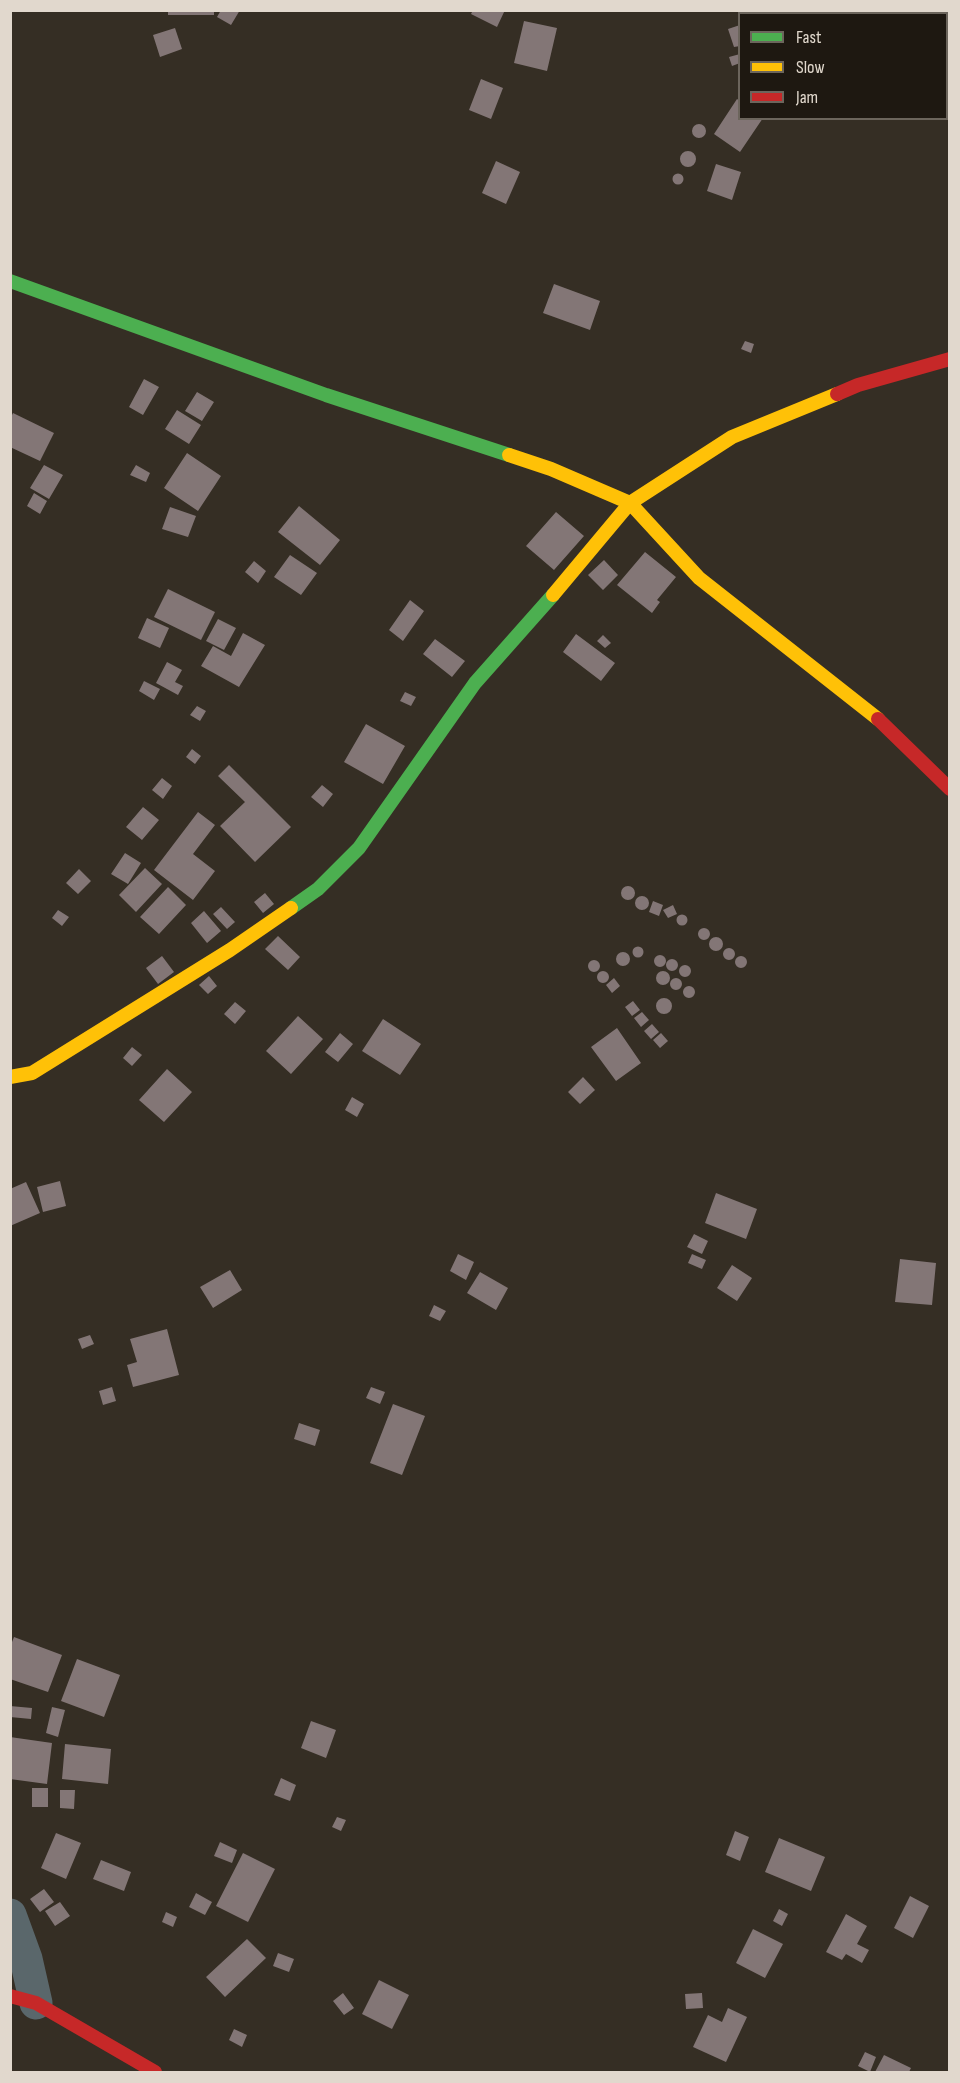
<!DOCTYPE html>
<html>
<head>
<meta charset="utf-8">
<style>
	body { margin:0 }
	#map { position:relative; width:960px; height:2083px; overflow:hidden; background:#352e24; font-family:"Sofia Sans Condensed",sans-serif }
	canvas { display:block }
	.frame { position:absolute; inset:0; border:12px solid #e1d8cd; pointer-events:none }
	.legend { position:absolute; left:738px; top:12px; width:210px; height:108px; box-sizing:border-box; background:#1e1811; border:2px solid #6c655c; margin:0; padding:8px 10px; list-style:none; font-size:18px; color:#e1d8cd }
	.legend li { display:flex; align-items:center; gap:12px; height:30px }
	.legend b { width:30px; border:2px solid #6c655c }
</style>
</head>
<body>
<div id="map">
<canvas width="960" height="2083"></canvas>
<div class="frame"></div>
<ul class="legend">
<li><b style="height:8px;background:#4caf50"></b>Fast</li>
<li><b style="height:8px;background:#ffc107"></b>Slow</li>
<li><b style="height:8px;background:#c62828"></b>Jam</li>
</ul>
</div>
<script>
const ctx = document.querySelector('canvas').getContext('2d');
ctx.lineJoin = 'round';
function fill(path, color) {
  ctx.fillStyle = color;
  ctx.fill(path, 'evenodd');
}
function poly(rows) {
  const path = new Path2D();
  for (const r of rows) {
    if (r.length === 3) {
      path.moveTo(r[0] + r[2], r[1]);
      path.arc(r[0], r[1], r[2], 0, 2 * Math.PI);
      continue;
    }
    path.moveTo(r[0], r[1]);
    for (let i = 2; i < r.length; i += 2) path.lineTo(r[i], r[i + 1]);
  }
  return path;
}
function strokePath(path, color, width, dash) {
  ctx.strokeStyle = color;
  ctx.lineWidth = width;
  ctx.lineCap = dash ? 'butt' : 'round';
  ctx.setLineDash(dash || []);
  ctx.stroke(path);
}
const building = poly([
	[168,10,214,10,214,15,168,15],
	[221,10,240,10,231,25,217,17],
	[473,10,505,10,497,27,471,14],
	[524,21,557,28,547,71,514,63],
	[740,25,740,46,734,47,728,29],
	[175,28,182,49,160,57,153,35],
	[740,54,740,63,732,66,729,57],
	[481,79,503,88,491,119,469,110],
	[737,99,740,101,740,118,763,118,740,152,714,134],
	[699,131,7],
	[688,159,8],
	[496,161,520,172,506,204,482,193],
	[716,164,741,172,732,200,707,191],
	[678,179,5.5],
	[554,284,600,301,590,330,543,313],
	[745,341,754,344,751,353,741,349],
	[144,379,159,387,143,415,129,407],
	[197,392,214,402,202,421,185,411],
	[177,410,201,425,189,444,165,429],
	[13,413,54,433,40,461,10,447,10,419],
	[187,453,221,476,198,511,164,488],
	[44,465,63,475,49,499,30,488],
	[136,465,150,473,146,482,130,475],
	[34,493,47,501,40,514,27,506],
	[299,506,340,540,320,565,278,532],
	[170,507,196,516,188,537,162,529],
	[556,512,584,536,554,570,526,546],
	[645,552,676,577,657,600,660,602,652,613,617,585],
	[290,555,317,573,301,595,274,577],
	[604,560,618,575,603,590,588,575],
	[254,561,266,571,258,583,245,572],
	[168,589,215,612,201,640,154,617],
	[410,600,424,611,403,641,389,630],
	[147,618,169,628,160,648,138,638],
	[218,619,236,628,224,650,206,641],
	[243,633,265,645,239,687,201,666,213,646,231,656],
	[576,634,615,663,601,681,563,652],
	[603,635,611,643,605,648,597,641],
	[435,639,465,661,452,677,423,654],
	[167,662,182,670,175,682,183,686,178,695,156,683],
	[144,681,160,689,154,700,139,691],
	[405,692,416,697,411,706,400,701],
	[197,706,206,711,200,721,190,715],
	[366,724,405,746,383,784,344,762],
	[192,749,201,756,195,764,186,757],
	[229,765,291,827,255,862,220,826,245,802,218,776],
	[162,778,172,786,163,799,152,790],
	[322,785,333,794,323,807,311,797],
	[143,807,159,820,142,840,126,827],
	[198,812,215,825,193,854,215,871,193,900,154,870],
	[125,853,141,863,128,884,111,874],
	[145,868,162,884,136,912,119,895],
	[79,869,91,881,78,894,66,883],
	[628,893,7],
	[168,887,186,905,159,934,140,917],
	[265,893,274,904,263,913,254,902],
	[642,903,7],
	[653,901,663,905,659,916,649,912],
	[673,905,677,914,668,918,663,910],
	[221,907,235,922,227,929,213,914],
	[58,910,69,917,62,926,52,918],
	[204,911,221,931,207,943,191,923],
	[682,920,5.5],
	[704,934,6],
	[278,936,300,957,288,970,265,949],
	[716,944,7],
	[638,952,5.5],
	[729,954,6],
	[623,959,7],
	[660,961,6],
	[741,962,6],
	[162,956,174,972,158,984,146,968],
	[672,965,6],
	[594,966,6],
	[685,971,6],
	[603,977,6],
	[663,978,7],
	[209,976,217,986,208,994,199,985],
	[676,984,6],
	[614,978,620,986,612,993,606,985],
	[689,992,6],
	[664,1006,8],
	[633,1001,640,1010,632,1016,625,1007],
	[235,1002,246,1011,235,1024,224,1014],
	[642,1012,649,1020,641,1027,634,1018],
	[298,1016,323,1039,291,1074,266,1051],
	[383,1019,421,1044,400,1075,362,1051],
	[652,1024,659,1032,651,1039,644,1031],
	[617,1028,641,1063,616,1081,591,1047],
	[340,1033,353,1044,338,1062,325,1052],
	[661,1033,668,1041,660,1048,653,1040],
	[132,1047,142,1055,132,1066,123,1058],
	[167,1069,192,1092,164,1122,139,1100],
	[583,1077,595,1090,580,1104,568,1092],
	[352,1097,364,1104,357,1117,345,1110],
	[60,1181,66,1206,43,1212,37,1187],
	[26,1182,40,1213,10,1226,10,1189],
	[716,1193,757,1209,746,1239,705,1223],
	[694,1234,708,1241,702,1254,687,1247],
	[458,1254,474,1262,466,1280,450,1271],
	[692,1254,706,1260,702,1269,688,1263],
	[900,1259,936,1263,932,1305,895,1302],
	[732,1265,752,1278,737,1301,717,1288],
	[230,1270,242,1290,213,1308,200,1287],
	[480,1272,508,1288,496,1310,467,1293],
	[434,1305,446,1311,440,1321,429,1316],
	[167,1329,179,1375,133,1387,127,1365,137,1362,130,1339],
	[90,1335,94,1344,82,1349,78,1339],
	[112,1387,116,1401,103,1405,99,1391],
	[371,1387,385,1392,380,1404,366,1398],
	[393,1404,425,1416,402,1475,370,1463],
	[299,1423,320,1430,315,1446,294,1439],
	[14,1637,62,1655,48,1692,10,1679,10,1647],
	[77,1659,120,1675,104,1717,61,1701],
	[10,1706,32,1708,31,1719,10,1717],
	[52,1707,65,1710,58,1737,46,1733],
	[311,1721,336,1730,326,1758,301,1748],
	[10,1737,52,1743,47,1784,10,1779],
	[65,1744,111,1749,108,1784,62,1779],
	[281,1778,296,1785,290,1801,274,1795],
	[32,1788,48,1788,48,1807,32,1807],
	[60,1790,75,1790,74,1809,60,1808],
	[337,1817,346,1820,341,1831,332,1827],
	[735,1831,749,1837,740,1861,726,1855],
	[56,1833,81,1843,66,1879,41,1868],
	[779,1838,825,1857,811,1891,765,1872],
	[220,1842,237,1850,232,1863,214,1856],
	[243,1853,275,1869,248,1922,216,1906],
	[101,1860,131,1872,124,1891,93,1879],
	[44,1889,54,1902,40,1912,30,1899],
	[196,1893,212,1902,205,1915,189,1907],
	[910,1896,929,1906,913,1938,894,1928],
	[60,1902,70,1916,55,1926,45,1911],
	[779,1909,788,1914,782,1926,773,1921],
	[166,1912,177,1917,173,1927,162,1922],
	[846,1914,867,1926,857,1944,869,1950,862,1963,846,1954,842,1960,826,1952],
	[753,1929,783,1944,765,1978,736,1963],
	[247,1939,266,1958,225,1997,206,1977],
	[278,1953,294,1959,289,1972,273,1966],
	[379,1980,409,1995,392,2029,362,2014],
	[343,1993,354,2008,344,2015,333,2001],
	[702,1993,703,2008,686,2009,685,1994],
	[728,2008,747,2017,726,2062,693,2047,708,2015,722,2022],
	[234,2029,247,2035,242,2047,229,2040],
	[865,2052,876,2057,870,2072,858,2066],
	[884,2055,911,2068,909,2072,875,2072]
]);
const street = poly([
	[10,1915,26,1959,36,2003]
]);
const fast = poly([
	[10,281,326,395,509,455],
	[291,908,318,889,359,848,475,683,553,595]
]);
const slow = poly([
	[509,455,551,469,630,503,699,578,878,719],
	[553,595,630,503,732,437,837,394],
	[10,1077,32,1073,230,950,291,908]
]);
const jam = poly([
	[837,394,858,385,950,359],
	[878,719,950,789],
	[10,1996,36,2003,155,2072]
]);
fill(building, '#837676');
strokePath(street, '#5a676b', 33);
strokePath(fast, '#4caf50', 14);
strokePath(slow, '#ffc107', 14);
strokePath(jam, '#c62828', 14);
</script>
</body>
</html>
